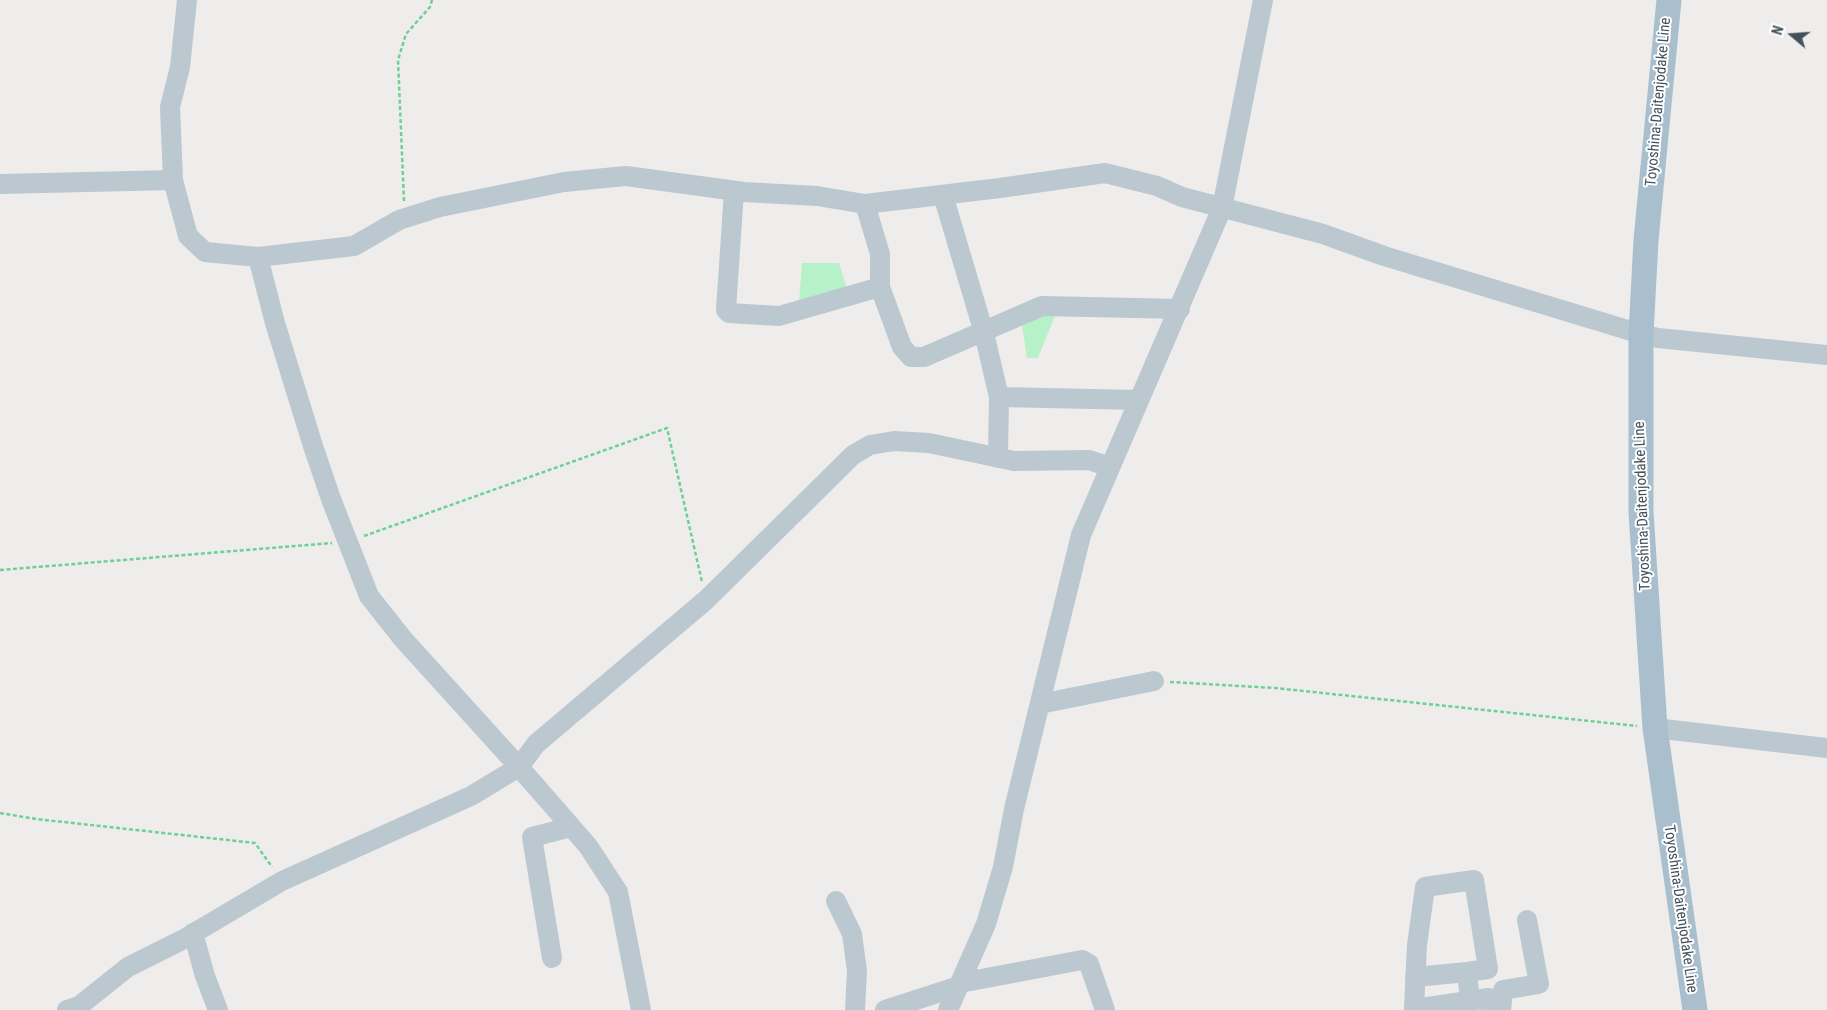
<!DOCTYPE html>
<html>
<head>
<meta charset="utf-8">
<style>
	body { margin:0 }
	#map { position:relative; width:1827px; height:1010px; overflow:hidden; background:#efecec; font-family:"Roboto Condensed",sans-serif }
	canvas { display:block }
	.north { position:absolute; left:1767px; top:10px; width:50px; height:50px; -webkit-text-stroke:4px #fff; paint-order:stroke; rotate:288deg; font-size:14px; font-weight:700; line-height:20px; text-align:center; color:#43515a }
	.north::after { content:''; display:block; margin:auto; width:18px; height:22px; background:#43515a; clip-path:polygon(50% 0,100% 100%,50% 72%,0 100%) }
</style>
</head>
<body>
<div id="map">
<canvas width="1827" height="1010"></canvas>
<div class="north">N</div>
</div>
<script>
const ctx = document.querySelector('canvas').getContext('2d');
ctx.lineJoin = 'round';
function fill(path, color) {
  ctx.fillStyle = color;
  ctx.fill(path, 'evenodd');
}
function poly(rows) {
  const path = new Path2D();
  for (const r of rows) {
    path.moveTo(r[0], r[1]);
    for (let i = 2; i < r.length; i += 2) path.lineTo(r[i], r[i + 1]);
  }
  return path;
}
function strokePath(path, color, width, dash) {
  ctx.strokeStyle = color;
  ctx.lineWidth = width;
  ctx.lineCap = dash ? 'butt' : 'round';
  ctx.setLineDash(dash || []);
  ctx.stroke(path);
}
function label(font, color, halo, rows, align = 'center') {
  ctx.font = font + ' "Roboto Condensed",sans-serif';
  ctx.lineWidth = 4;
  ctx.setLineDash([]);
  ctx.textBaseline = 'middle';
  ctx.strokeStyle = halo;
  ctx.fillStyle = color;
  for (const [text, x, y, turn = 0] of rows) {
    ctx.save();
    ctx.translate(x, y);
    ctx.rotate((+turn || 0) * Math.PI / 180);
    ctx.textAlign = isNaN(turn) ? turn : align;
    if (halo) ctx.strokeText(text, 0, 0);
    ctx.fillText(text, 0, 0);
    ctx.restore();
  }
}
const green = poly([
	[802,263,839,263,847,289,799,303],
	[1056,313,1038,358,1027,358,1022,325,1043,314]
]);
const path = poly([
	[404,201,398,60,406,34,430,7,432,0],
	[364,536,667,428,702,582],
	[0,570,332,543],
	[1170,682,1275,688,1637,726],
	[0,813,36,819,255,843,272,867]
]);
const minor = poly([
	[187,0,180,67,170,107,173,180,188,236,205,252,258,257,354,246,399,220,440,207,564,182,626,176,744,192,817,196,865,204,1000,188,1105,173,1157,186,1182,197,1323,234,1384,256,1641,334,1658,338,1827,355],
	[0,184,173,180],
	[734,191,726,310,729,313,779,316,880,287],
	[943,195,984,333,999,397,998,458],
	[865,204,880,254,880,287,902,347,911,357,924,357,1042,306,1180,309],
	[258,257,275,323,313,446,331,499,369,596,403,639,519,767,588,846,618,892,641,1010],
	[999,397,1139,400],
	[1040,704,1154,681],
	[1655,728,1827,748],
	[836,901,852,934,857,971,855,1010],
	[193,933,205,976,218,1010],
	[552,958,532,837,571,827],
	[1415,977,1467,972],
	[960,983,1082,960,1089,964,1105,1010],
	[1470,1000,1467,972,1488,969,1474,880,1425,887,1417,945,1414,1009,1489,998,1491,1010],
	[67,1010,79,1006,128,967,182,940,282,881,471,796,519,767,536,744,706,600,853,455,870,445,894,441,929,443,1014,461,1089,460,1110,467],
	[885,1010,959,986],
	[948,1010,986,924,1003,867,1014,809,1081,535,1222,208,1263,0],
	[1501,1010,1503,990,1539,984,1527,920]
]);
const major = poly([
	[1669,0,1646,240,1641,334,1641,512,1655,728,1695,1010]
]);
const streetNames = [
	["Toyoshina-Daitenjodake Line",1659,102,-85],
	["Toyoshina-Daitenjodake Line",1643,506,-92],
	["Toyoshina-Daitenjodake Line",1680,909,82]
];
fill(green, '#b6f1c7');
strokePath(path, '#6cd196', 2.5, [4, 2.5]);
strokePath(minor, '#bbc8d0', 20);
strokePath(major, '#a9bfce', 25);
label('15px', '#43515a', '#fff', streetNames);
</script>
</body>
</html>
